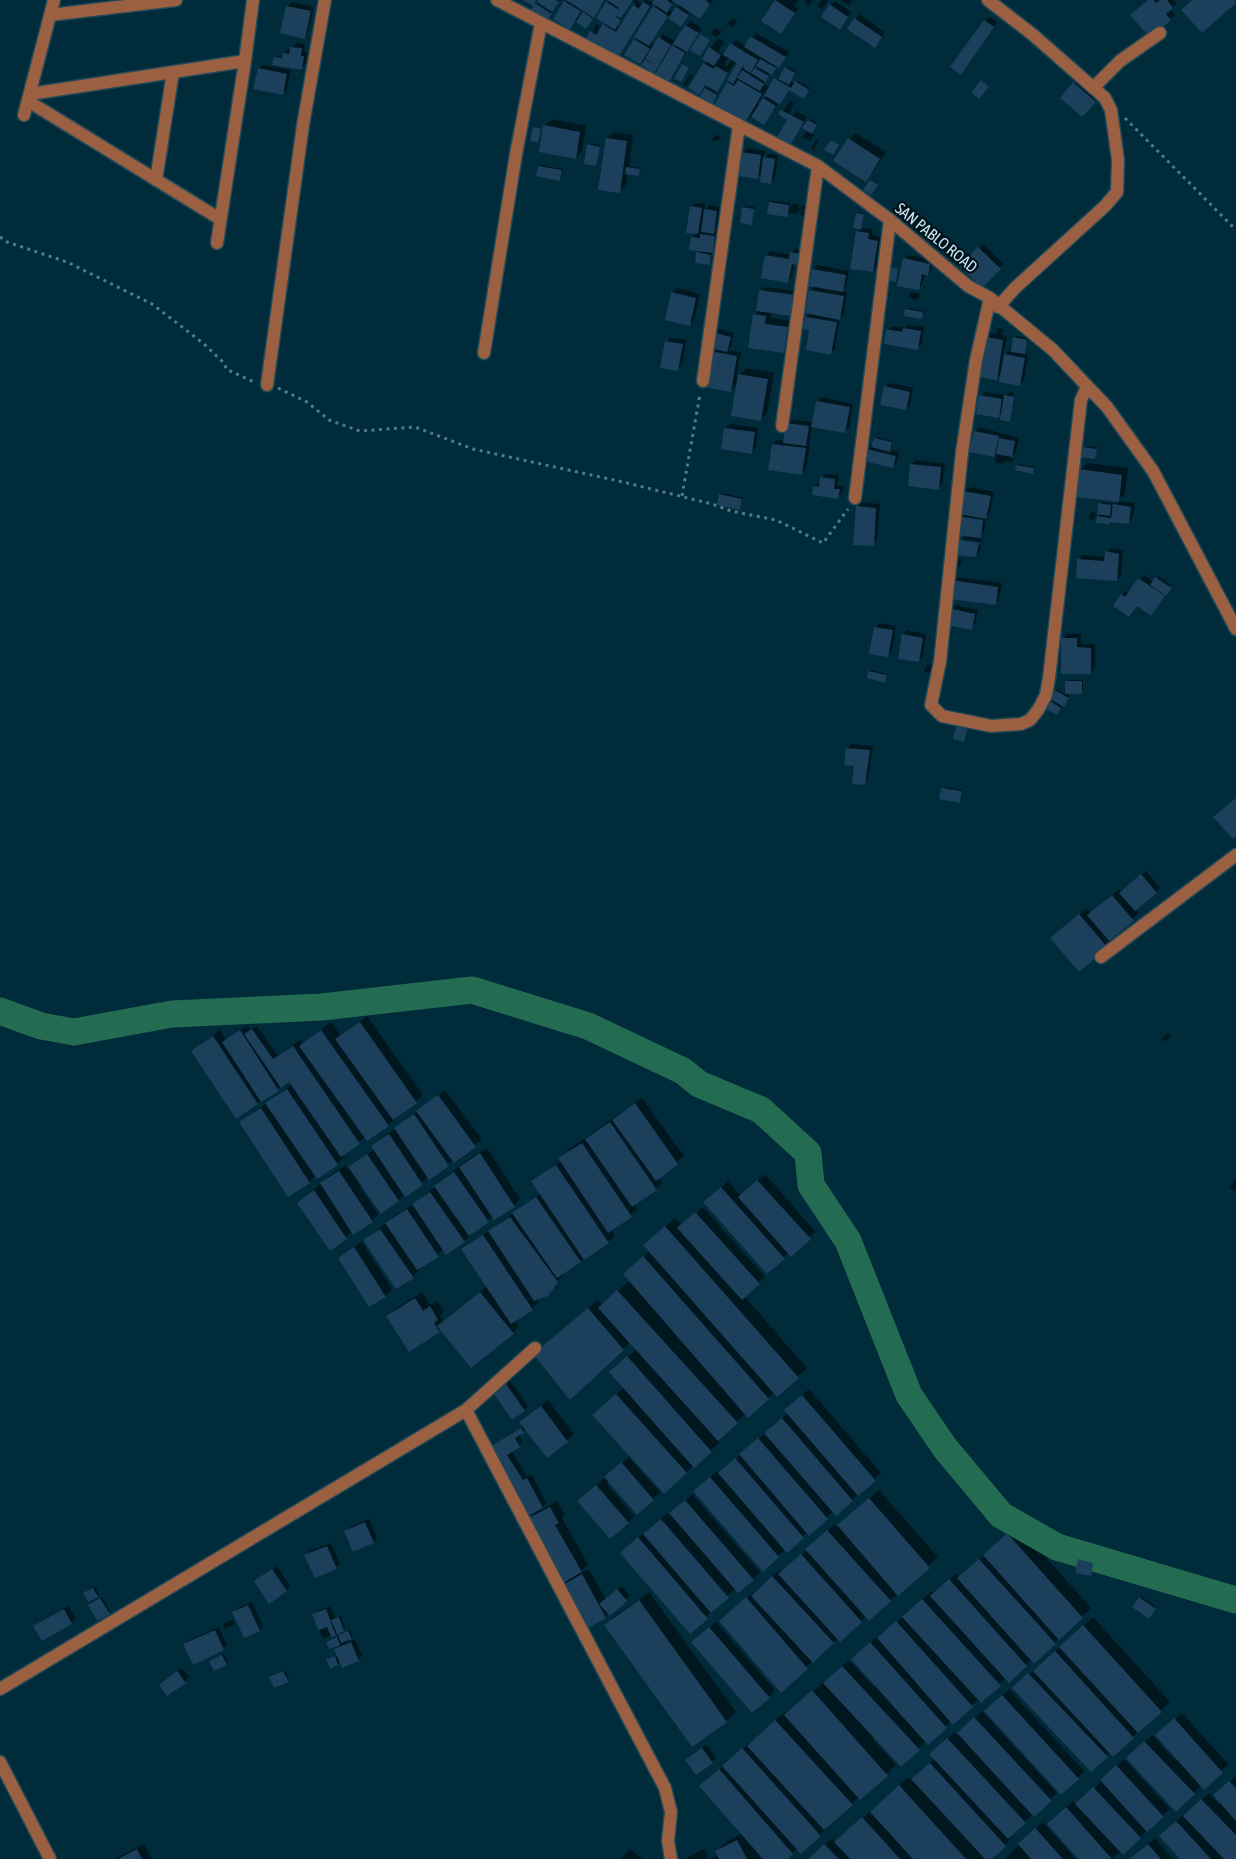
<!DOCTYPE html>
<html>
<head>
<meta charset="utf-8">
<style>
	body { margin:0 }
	canvas { display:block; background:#002b3a }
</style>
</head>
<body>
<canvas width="1236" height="1859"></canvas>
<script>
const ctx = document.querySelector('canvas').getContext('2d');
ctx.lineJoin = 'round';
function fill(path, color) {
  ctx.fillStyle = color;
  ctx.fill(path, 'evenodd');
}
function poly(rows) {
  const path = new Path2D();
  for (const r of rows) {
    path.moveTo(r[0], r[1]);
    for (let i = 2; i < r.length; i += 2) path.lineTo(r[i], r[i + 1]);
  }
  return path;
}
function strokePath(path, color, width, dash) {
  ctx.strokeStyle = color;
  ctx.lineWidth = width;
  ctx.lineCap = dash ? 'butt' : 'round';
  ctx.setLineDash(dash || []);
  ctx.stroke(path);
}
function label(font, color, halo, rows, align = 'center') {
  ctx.font = font + ' "Asap Condensed",sans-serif';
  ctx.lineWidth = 4.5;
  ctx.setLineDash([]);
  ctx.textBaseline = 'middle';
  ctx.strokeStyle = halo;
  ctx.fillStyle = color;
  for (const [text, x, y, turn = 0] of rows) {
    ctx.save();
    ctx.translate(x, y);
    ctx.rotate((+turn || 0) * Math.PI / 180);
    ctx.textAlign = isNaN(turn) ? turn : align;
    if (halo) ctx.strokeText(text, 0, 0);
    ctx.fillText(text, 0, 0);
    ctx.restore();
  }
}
const shadow = poly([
	[539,0,559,0,551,11,552,12,549,18,533,10],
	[567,0,605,0,586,27,576,20,570,28,555,18],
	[583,9,586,11,579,18,578,17],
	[610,0,639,0,638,1,643,4,645,0,653,2,619,54,592,32,596,24,600,26,598,29,600,31,606,23,607,3],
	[632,1,636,4,620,28,617,26],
	[656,0,713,0,700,17,690,11,681,25,668,16,651,43,655,46,663,34,676,42,690,21,702,28,668,80,667,55,655,69,644,65,649,55,640,63,635,40,657,4],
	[674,0,680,4,674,12,668,9],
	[673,42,676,44,668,52,668,51],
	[777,0,799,0,794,6,798,9,781,33,763,21],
	[804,0,813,0,808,5],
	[821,0,828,0,822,9,817,6],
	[841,0,853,0,848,5],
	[1149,0,1174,0,1177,3,1170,9,1175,15,1150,36],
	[835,1,851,12,844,24,830,5],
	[292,2,314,7,308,33,304,37,288,6],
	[859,14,885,32,879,42,849,29],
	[989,17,997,22,965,69,985,21],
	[732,18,737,21,733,27,728,24],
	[715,28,722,31,717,37,711,34],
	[756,33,789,52,783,62,779,66,777,65,770,73,763,84,770,88,788,67,796,71,790,81,795,84,798,81,810,88,805,96,790,89,764,123,751,116,744,123,728,83,739,63,736,61,715,92,718,93,713,101,706,89,709,86,706,84,699,93,705,64,708,61,710,48,717,40,718,38,724,42,718,51,725,55,736,40,746,46],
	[729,57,733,59,727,66,724,65],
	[758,63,759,66,752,74,749,72],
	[764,93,767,96,759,104,758,103],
	[296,43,305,44,304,52,308,52,306,64,302,68,275,58,277,56,283,57,284,53,288,49,291,50],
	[263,65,291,70,287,89,283,93,259,69],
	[690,75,693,76,686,86,683,85],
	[1078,79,1099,97,1082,115,1062,98],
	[790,101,794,103,788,116,781,114],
	[796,111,807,117,790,143,779,136],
	[552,119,586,126,582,151,575,158,545,126],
	[811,119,817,123,811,132,814,135,810,141,802,137,807,130],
	[614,132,633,135,629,166,641,168,639,174,628,172,626,185,619,191,607,139],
	[855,133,886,152,872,173,865,180,849,139],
	[714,135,721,136,720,140,712,141],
	[817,139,819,140,814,149,811,148],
	[591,143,600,145,596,164,589,145],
	[747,148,765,151,763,159,769,154,778,155,775,178,771,182,763,172,757,177,743,153],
	[541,165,563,169,561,178,560,179,540,167],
	[772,201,790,203,790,208,794,203,799,204,798,210,803,205,812,206,809,216,800,215,801,209,796,214,789,213,787,215,770,202],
	[696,203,705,204,705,210,709,205,721,207,718,228,714,232,719,232,717,247,711,253,712,253,710,263,698,253,701,250,692,237,697,233,691,207],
	[745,206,755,207,751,223,743,208],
	[859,212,864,213,862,228,873,229,872,235,882,237,877,266,873,271,857,232,861,228,857,214],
	[983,244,1004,264,982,286,961,266],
	[795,249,806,250,795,263,792,277,788,281,766,256,770,251,791,255],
	[909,255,933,260,931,270,927,274,925,274,922,284,918,289,904,259],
	[817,265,849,271,846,286,841,291,847,292,844,314,840,317,835,349,831,353,811,329,807,317,811,313,810,291,815,286,813,270],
	[764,287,798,291,796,310,772,312,771,318,794,321,791,345,784,352,754,315,759,310,760,291],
	[677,288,700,294,694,320,689,325,673,292],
	[910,292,920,294,919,298,917,300,908,298],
	[908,308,924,311,923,315,921,317,906,310],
	[908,325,924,327,922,344,917,348,888,330,892,326,905,328],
	[998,328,1003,329,1002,335,1007,336,1003,357,1010,350,1012,351,1016,336,1028,338,1024,353,1028,354,1024,380,1020,384,1002,372,996,378,987,337,991,333,996,334],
	[719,329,734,333,731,346,727,350,741,352,736,378,746,368,774,373,767,413,760,420,738,383,731,390,711,352,715,348,715,333],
	[670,338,686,340,682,365,678,369,666,342],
	[890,383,913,388,910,405,905,409,885,387],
	[985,392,1006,395,1010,392,1014,392,1009,418,1012,418,1010,421,1003,411,998,416,981,396],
	[822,397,853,404,849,427,844,432,812,425,810,441,807,444,810,444,806,469,802,473,773,444,777,440,785,441,787,424,792,420,813,422,817,401],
	[730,424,758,428,756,448,752,452,726,429],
	[979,427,1019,438,1016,452,1010,458,1014,459,1012,462,1006,461,1003,464,995,462,997,452,993,456,975,432],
	[877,437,893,441,891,450,899,452,897,462,892,466,868,450],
	[1085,446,1097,447,1095,458,1084,447],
	[916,460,945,464,942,484,938,488,912,464],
	[1087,463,1128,468,1125,494,1118,500,1080,470],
	[1019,464,1034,467,1034,470,1032,472,1017,466],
	[826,474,839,475,837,485,843,486,842,493,838,497,814,487,818,483,821,483,821,478],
	[969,487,994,492,990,513,986,517,984,532,978,538,982,539,982,542,963,539,966,535,959,517,964,491],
	[722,493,743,498,741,506,740,508,721,495],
	[1118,501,1135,503,1133,518,1128,522,1098,517,1102,513,1096,513,1094,520,1089,519,1091,512,1099,513,1101,502,1112,503,1112,507],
	[862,502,880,504,877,540,873,544,857,507],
	[962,539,962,542,981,545,980,552,976,556,961,540],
	[1111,548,1123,550,1121,575,1117,580,1079,560,1083,555,1106,557,1107,552],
	[956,558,962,559,959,567,953,565],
	[1144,575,1153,582,1158,576,1172,586,1155,610,1137,605,1122,595,1126,591,1130,594],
	[956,577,1002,583,999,599,995,604,952,581],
	[955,605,978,610,975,624,971,628,950,609],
	[880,623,896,626,892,651,888,655,875,628],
	[907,630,926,634,923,656,918,661,903,635],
	[1067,634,1081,634,1081,644,1095,644,1095,669,1090,673,1063,639],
	[927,664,936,666,933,674,924,672],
	[871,670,887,674,886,679,868,677],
	[1068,680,1083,680,1083,691,1082,692,1066,682],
	[1056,689,1070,696,1058,712,1044,707],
	[851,744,873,746,868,779,864,783,847,748],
	[945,787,963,790,961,800,959,801,941,798],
	[1146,871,1160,888,1136,909,1139,913,1112,938,1114,940,1107,947,1059,931,1087,908,1091,914,1119,889,1122,893],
	[367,1016,423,1095,388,1125,365,1137,342,1154,344,1157,337,1164,318,1177,316,1175,309,1182,241,1122,292,1084,290,1080,257,1103,193,1051,220,1030,226,1040,247,1025,251,1030,257,1026,278,1056,300,1040,303,1044,331,1022,341,1036],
	[1168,1033,1171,1036,1165,1042,1162,1038],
	[445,1090,482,1139,398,1200,362,1185,360,1187,378,1214,372,1221,353,1231,330,1249,306,1196,328,1177,346,1165,348,1169,374,1149,373,1146,380,1140],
	[642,1098,684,1156,658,1177,662,1183,656,1189,634,1204,637,1210,611,1229,615,1236,608,1242,563,1273,564,1274,547,1294,536,1298,538,1302,532,1309,514,1320,519,1326,513,1333,441,1328,439,1331,388,1316,395,1309,422,1292,430,1305,437,1301,444,1312,440,1316,444,1321,487,1286,463,1249,470,1243,491,1230,541,1193,533,1182,562,1160,560,1158,567,1151],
	[487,1148,520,1199,514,1206,493,1216,464,1241,444,1249,418,1268,419,1270,413,1277,365,1240,394,1216,414,1204,467,1160],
	[765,1174,816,1232,789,1252,768,1272,712,1196,728,1181,741,1196],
	[1236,1180,1236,1193,1229,1187],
	[703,1207,765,1277,744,1296,807,1368,777,1395,774,1392,748,1416,746,1413,718,1439,720,1442,711,1451,686,1472,631,1455,629,1457,660,1492,637,1513,609,1482,607,1484,634,1516,628,1522,586,1494,631,1455,604,1406,624,1387,620,1363,637,1349,631,1342,623,1349,544,1345,598,1300,602,1305,630,1280,634,1265,650,1251,654,1236,675,1218,682,1226],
	[362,1242,392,1289,385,1296,340,1258],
	[508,1378,528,1406,524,1410,493,1390],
	[809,1389,881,1473,836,1514,834,1511,778,1556,702,1485,717,1471,719,1474,788,1413,792,1404],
	[548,1400,574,1434,547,1456,526,1428,519,1434,523,1442,511,1450,527,1477,532,1475,546,1503,539,1511,557,1501,565,1515,562,1518,588,1564,580,1573,589,1569,606,1600,622,1586,630,1596,605,1617,562,1586,570,1578,527,1521,538,1510,490,1448,524,1426,528,1416],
	[879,1490,938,1557,898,1594,867,1616,840,1640,838,1638,781,1691,730,1612,780,1570,782,1573,835,1524,837,1527],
	[692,1494,760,1572,753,1579,736,1588,690,1632,628,1546,668,1513,670,1515],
	[369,1519,377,1538,373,1542,346,1532,350,1527],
	[1017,1525,1091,1608,1035,1661,1032,1659,1009,1681,1006,1678,926,1741,901,1765,875,1737,873,1739,896,1765,861,1798,859,1796,820,1835,798,1848,786,1859,765,1859,757,1852,761,1859,710,1859,719,1855,717,1851,726,1842,743,1833,708,1779,785,1712,787,1714,849,1660,874,1687,876,1685,860,1653,877,1637,879,1638,932,1591,934,1594,957,1573,960,1577],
	[331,1543,340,1563,336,1567,306,1556,310,1551],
	[1081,1558,1094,1561,1090,1574,1079,1560],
	[277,1566,290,1586,286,1590,256,1581],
	[95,1587,99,1594,97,1596,87,1591],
	[649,1592,736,1712,726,1721,693,1745,606,1625,615,1616],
	[1141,1596,1156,1607,1151,1616,1140,1598],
	[102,1597,110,1611,109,1613,92,1603],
	[252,1602,263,1626,259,1630,234,1612,238,1608],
	[68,1606,76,1619,42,1639,35,1626],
	[330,1606,335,1618,341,1616,345,1628,323,1639,320,1631,326,1626,314,1615,318,1611],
	[1093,1617,1170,1702,1113,1755,1110,1752,1091,1770,1014,1688],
	[233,1619,235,1624,225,1629,223,1624],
	[716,1622,775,1690,769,1697,700,1636],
	[219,1627,227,1645,223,1649,185,1645,189,1640],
	[350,1630,353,1637,346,1643,355,1639,362,1656,358,1660,341,1661,337,1664,329,1658,338,1655,336,1649,343,1642,329,1647,327,1642],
	[224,1654,228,1662,226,1663,211,1661],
	[182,1668,189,1677,185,1681,165,1681],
	[285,1670,289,1679,288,1681,273,1676],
	[1009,1689,1084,1771,1078,1778,993,1705],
	[982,1711,1057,1793,1009,1836,1011,1839,990,1859,809,1859,832,1838,836,1842,909,1777,912,1780,936,1758,938,1747,955,1732,957,1735],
	[1182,1713,1229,1765,1202,1785,1176,1810,1128,1758,1152,1735,1176,1761,1178,1759,1164,1729],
	[707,1745,716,1758,712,1762,691,1756],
	[1124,1759,1170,1809,1123,1853,1121,1850,1112,1859,1080,1859,1055,1817,1073,1801,1077,1805],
	[1236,1776,1236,1859,1182,1859,1168,1829,1183,1815,1185,1817,1209,1793,1219,1804,1221,1802,1222,1789],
	[1043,1822,1076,1859,1005,1859,1026,1837],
	[1155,1838,1173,1859,1132,1859,1138,1852],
	[144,1844,152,1859,114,1859],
	[630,1849,643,1859,620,1859],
	[704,1849,708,1857,705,1859,685,1859]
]);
const river = poly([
	[0,1011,41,1026,74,1032,172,1014,322,1007,472,990,588,1026,683,1071,699,1084,761,1110,808,1153,811,1185,848,1241,909,1395,945,1448,1001,1515,1057,1547,1236,1600]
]);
const building = poly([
	[523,0,536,0,535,3,552,14,547,21,531,11,533,6],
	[538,0,556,0,559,2,552,12,537,2],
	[566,0,604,0,594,18],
	[607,0,633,0,621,18,613,15,621,20,615,30,596,18,606,2,618,9,619,8],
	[654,0,667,0,672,4,667,13,652,3],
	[671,0,705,0,710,4,700,19],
	[775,0,795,13,781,34,761,21],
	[1148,0,1154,0,1156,3,1160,0,1167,0,1173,8,1166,14,1171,20,1150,38,1130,15],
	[1192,0,1234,0,1236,3,1202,33,1181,10],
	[564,1,581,11,570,30,553,19],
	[643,2,650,6,619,56,606,48,605,50,586,38,590,31,596,35,603,24,616,32,633,5,641,10,639,8],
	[829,4,848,17,840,30,821,17],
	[286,6,311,11,305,39,280,33],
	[653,6,668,16,649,46,634,37],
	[676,7,689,15,681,27,668,18],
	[583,12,593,19,586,29,576,22],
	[854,18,882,37,875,48,847,29],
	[984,20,994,27,961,75,950,67],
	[685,25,699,33,687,52,673,44],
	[700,34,710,40,700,56,690,50],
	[750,36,786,57,779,68,744,47],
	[658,37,671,45,654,73,641,65,645,60,656,65,645,59],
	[634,39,650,49,640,64,624,55],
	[730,43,758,60,750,73,743,68,744,64,733,84,727,80,737,63,723,55],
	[672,45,685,53,669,82,655,74],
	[290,47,302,48,301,56,304,56,302,70,272,65,274,57,282,58,283,53,289,54],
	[709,47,721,55,714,66,702,59],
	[760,59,776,68,772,75,756,66],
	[703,63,714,69,715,66,728,73,717,92,705,85,699,95,688,88],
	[682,64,689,68,681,82,674,78],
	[785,67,795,73,789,85,778,79],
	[258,68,287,74,283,95,253,89],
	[755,68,769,76,765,82,751,73],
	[742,70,764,84,760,91,737,78],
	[774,78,791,88,795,81,809,90,804,99,789,90,780,105,764,95],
	[738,80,762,94,744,125,713,107,727,82,734,86],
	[981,80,989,87,979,99,971,93],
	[1073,82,1096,102,1082,117,1060,98],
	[705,88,717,95,712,105,699,98],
	[763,98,776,106,764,125,751,117],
	[781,110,804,122,790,145,777,137,787,120,778,114],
	[808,120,817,125,812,134,802,128],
	[543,125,580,132,576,159,539,152],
	[533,127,541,129,538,143,530,141],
	[606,138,627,141,620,193,598,190],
	[848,138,880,159,866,182,833,161],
	[831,140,839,145,833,155,824,150],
	[587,144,600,147,596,166,584,164],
	[741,152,761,155,758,179,738,176],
	[763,157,775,159,771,184,760,182],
	[538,166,562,170,560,181,536,176],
	[626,167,640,169,639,176,625,174],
	[870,180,878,185,871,195,863,190],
	[769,202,789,205,788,217,767,214],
	[690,206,702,208,698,234,686,233],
	[742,207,754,209,752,225,740,223],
	[704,209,717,211,714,234,701,232],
	[856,213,864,214,861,230,853,228],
	[856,231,869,233,868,239,878,241,873,272,850,269],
	[700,234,715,236,713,253,689,250,691,237,700,238],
	[978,247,1001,269,982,288,959,266],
	[696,252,711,255,710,265,695,263],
	[790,252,802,254,800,266,792,264,788,283,761,278,765,255,789,259],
	[903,258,930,264,928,276,922,274,919,290,897,286],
	[890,267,898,269,896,282,888,280],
	[812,269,846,275,843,292,809,286],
	[759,290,795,295,792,316,756,311],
	[809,290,844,296,840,320,805,313],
	[671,292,696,298,690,326,665,320],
	[905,309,923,312,922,319,904,316],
	[753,314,766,316,765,324,788,327,784,353,748,348],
	[805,317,837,322,831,355,806,350,809,330,803,329],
	[903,328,921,331,918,350,884,344,886,329,902,332],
	[713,332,731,337,727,352,710,348],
	[986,337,1003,340,997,380,979,377],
	[1013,337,1027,340,1025,354,1011,352],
	[665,341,683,344,678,371,660,368],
	[710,351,737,356,731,392,704,387],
	[1004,354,1025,358,1020,386,999,382],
	[738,374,768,379,761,421,731,416],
	[884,386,910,392,906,410,880,405],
	[979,395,1002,399,999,418,976,414],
	[1004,395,1014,397,1010,422,1000,420],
	[816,401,850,407,845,433,811,427],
	[786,423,809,426,806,446,783,443],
	[724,428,755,432,752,454,721,449],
	[974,431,999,436,994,457,969,452],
	[874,438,892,442,890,452,871,447],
	[999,438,1015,441,1012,457,996,454],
	[772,444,806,448,802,475,768,470],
	[1082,447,1097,449,1095,459,1081,457],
	[866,449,896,456,893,468,864,461],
	[910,464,941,467,939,490,908,486],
	[1016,465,1034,468,1033,474,1015,470],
	[1079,469,1122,475,1119,502,1076,497],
	[820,477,835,479,834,489,840,489,838,499,812,495,813,486,819,487],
	[963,491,991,496,986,519,959,514],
	[719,494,742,499,740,510,717,505],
	[1098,503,1111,505,1110,516,1097,514],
	[1113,504,1131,507,1129,524,1110,522,1110,524,1096,523,1097,516,1111,518],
	[856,506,876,508,874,546,853,545],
	[957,516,983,520,981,538,955,535],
	[959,540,979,543,976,557,957,555],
	[1105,551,1119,554,1117,581,1076,578,1077,559,1104,561],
	[1155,577,1172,588,1166,596,1150,585],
	[1138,578,1165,596,1151,616,1137,606,1129,617,1113,606,1121,594,1125,597],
	[951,580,998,587,996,605,949,599],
	[949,608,975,614,972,630,946,625],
	[874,627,893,630,888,657,869,654],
	[902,634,923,638,919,662,898,659],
	[1061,638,1077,638,1077,647,1091,648,1091,674,1061,674],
	[868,671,887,675,885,683,867,678],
	[1065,681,1082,681,1082,694,1065,694],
	[1053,689,1069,698,1064,707,1048,698],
	[1047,699,1061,708,1057,715,1042,707],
	[958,720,969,722,964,742,953,739],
	[846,748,870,750,865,785,852,784,854,766,844,765],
	[941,788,962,791,960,803,939,799],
	[1236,798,1236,836,1233,839,1213,817],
	[1141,874,1157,893,1135,911,1119,893],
	[1112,895,1134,921,1109,941,1087,915],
	[1079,914,1108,948,1079,972,1050,938],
	[360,1022,417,1103,393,1120,335,1039],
	[252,1029,273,1059,293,1046,360,1144,341,1157,289,1082,281,1088,244,1034],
	[240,1030,279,1091,261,1102,222,1042],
	[321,1030,389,1126,367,1141,299,1046],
	[213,1036,258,1104,236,1119,191,1051],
	[287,1089,338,1165,317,1179,265,1103],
	[438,1095,476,1147,454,1163,416,1111],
	[635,1103,678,1164,656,1181,612,1120],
	[261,1108,310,1183,288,1197,239,1122],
	[414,1114,449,1166,429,1180,394,1128],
	[610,1122,657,1190,632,1207,585,1139],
	[389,1134,423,1185,405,1197,371,1146],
	[582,1143,632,1217,608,1233,558,1158],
	[480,1153,515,1207,494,1220,459,1167],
	[367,1154,399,1201,381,1214,348,1167],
	[556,1165,609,1243,584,1260,531,1181],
	[339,1171,373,1222,353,1235,320,1183],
	[454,1172,489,1222,469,1236,434,1186],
	[757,1180,811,1239,791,1257,738,1197],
	[721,1187,785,1259,767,1274,703,1202],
	[314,1190,347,1239,330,1251,297,1203],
	[430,1192,465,1242,446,1255,412,1204],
	[536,1197,581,1262,557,1278,512,1213],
	[407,1209,439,1257,417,1270,385,1223],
	[695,1212,760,1284,742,1300,677,1228],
	[510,1217,558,1282,548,1296,534,1301,488,1231],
	[665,1226,799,1378,777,1397,643,1245],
	[380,1229,414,1278,396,1289,363,1240],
	[483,1235,533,1310,511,1324,461,1249],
	[354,1247,386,1297,369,1307,338,1258],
	[643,1256,769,1399,748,1418,623,1274],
	[617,1290,738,1423,718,1441,598,1308],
	[480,1292,514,1334,471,1368,437,1326],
	[415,1298,423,1311,430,1306,438,1320,434,1323,440,1332,409,1352,386,1316],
	[588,1308,624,1350,570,1400,533,1354],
	[627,1356,712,1452,694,1468,609,1372],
	[504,1381,525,1411,512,1420,491,1390],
	[616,1394,687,1473,664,1494,592,1415],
	[802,1395,876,1481,858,1496,784,1410],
	[541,1406,568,1442,547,1458,519,1422],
	[782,1418,853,1501,836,1516,764,1433],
	[521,1428,524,1433,515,1438,520,1447,507,1455,523,1480,527,1478,543,1508,525,1517,488,1448],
	[758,1438,828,1519,809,1536,739,1454],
	[735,1458,804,1538,787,1553,718,1473],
	[621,1462,654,1500,637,1515,604,1477],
	[710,1477,779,1557,763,1572,693,1491],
	[596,1485,629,1523,610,1539,577,1501],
	[869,1498,930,1568,898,1596,837,1525],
	[685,1500,754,1580,738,1593,669,1513],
	[550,1507,559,1523,555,1525,582,1572,561,1584,525,1520],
	[661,1519,729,1598,711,1613,643,1534],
	[365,1522,374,1543,353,1552,344,1531],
	[827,1530,891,1601,869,1621,805,1549],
	[1007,1533,1083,1618,1059,1640,983,1555],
	[638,1537,708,1619,690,1634,620,1553],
	[327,1546,337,1569,315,1578,304,1555],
	[801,1554,862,1622,840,1642,778,1574],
	[979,1559,1056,1644,1034,1664,957,1578],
	[1078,1559,1093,1563,1091,1576,1075,1573],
	[272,1569,287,1591,269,1604,254,1581],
	[582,1574,606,1618,585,1630,561,1586],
	[772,1576,834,1643,813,1663,751,1596],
	[949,1579,1027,1666,1009,1683,930,1596],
	[93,1588,98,1597,88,1602,83,1593],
	[617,1589,627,1601,610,1616,599,1604],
	[746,1597,808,1669,781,1693,719,1621],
	[1139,1597,1156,1609,1149,1619,1132,1607],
	[100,1598,110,1614,97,1621,88,1605],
	[922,1599,1001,1686,981,1703,902,1617],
	[639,1600,727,1722,692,1747,604,1625],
	[248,1605,260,1631,244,1638,232,1612],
	[64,1609,72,1624,42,1641,33,1626],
	[326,1609,336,1636,331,1637,327,1627,318,1630,312,1614],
	[339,1617,344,1631,337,1634,331,1620],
	[896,1621,973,1707,953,1725,877,1638],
	[1083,1625,1162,1712,1138,1733,1059,1647],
	[709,1627,770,1698,752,1713,691,1642],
	[215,1630,224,1650,193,1665,183,1644],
	[348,1631,352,1639,341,1643,338,1635],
	[337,1637,340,1645,329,1649,326,1642],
	[351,1642,359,1661,342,1668,334,1649],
	[870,1642,947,1728,928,1745,851,1659],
	[1055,1651,1134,1738,1113,1757,1033,1671],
	[222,1655,227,1665,214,1671,209,1661],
	[335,1656,338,1665,330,1669,326,1659],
	[842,1666,920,1750,901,1767,823,1683],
	[177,1671,186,1683,167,1696,159,1685],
	[283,1671,289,1682,274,1688,269,1677],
	[1028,1673,1108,1757,1091,1772,1012,1688],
	[812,1690,888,1776,860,1800,784,1715],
	[1002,1695,1079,1779,1061,1795,984,1711],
	[974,1717,1052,1801,1034,1817,957,1733],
	[1174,1718,1223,1773,1204,1790,1155,1735],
	[775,1720,853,1805,824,1830,747,1746],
	[947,1738,1026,1823,1008,1839,929,1754],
	[1144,1741,1195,1794,1176,1812,1126,1758],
	[702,1748,713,1763,696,1775,685,1760],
	[742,1748,821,1836,801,1854,722,1766],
	[930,1763,1006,1846,992,1859,985,1859,911,1779],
	[1116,1765,1164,1817,1147,1832,1100,1780],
	[719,1769,793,1854,788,1859,763,1859,699,1786],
	[1229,1781,1236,1788,1236,1821,1213,1795],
	[899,1785,966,1859,913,1859,870,1812],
	[1093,1787,1141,1838,1123,1855,1075,1804],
	[1201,1799,1236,1835,1236,1859,1224,1859,1183,1816],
	[1066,1807,1112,1859,1078,1859,1047,1824],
	[862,1817,900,1859,850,1859,834,1842],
	[1176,1821,1211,1859,1180,1859,1159,1836],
	[1035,1828,1063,1859,1031,1859,1018,1844],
	[737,1840,747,1859,719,1859,715,1851],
	[824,1844,839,1859,808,1859],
	[1148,1844,1161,1859,1129,1859],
	[137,1849,142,1859,118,1859]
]);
const path = poly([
	[1125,118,1236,230],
	[0,237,7,242,67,262,152,304,203,343,225,364,226,369,254,382],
	[278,388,307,402,329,420,360,431,415,427,473,449,623,482,712,504,731,511,776,520,823,543,848,509],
	[682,496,700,394]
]);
const street = poly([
	[497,0,818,166,890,220,968,286,990,298,1053,350,1107,407,1153,471,1236,629],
	[988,0,1032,34,1105,98,1111,110,1118,160,1117,192,1105,206,1015,288,998,307],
	[50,15,176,0],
	[1094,87,1120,61,1160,33],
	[30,94,245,61,253,0],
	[28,101,220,219],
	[24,115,54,0],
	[156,180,173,72],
	[217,243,245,61],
	[990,298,976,360,962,452,940,662,931,705,942,716,991,726,1021,724,1030,720,1038,710,1046,695,1049,678,1081,400,1087,387],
	[484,353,516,154,541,23],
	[703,381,739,125],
	[267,385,303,125,325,0],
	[782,426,818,166],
	[855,498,890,220],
	[1101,957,1236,855],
	[535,1348,466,1410,665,1788,671,1812,668,1841,671,1859],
	[0,1689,466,1410],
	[0,1762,50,1859]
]);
const streetNames = [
	["SAN PABLO ROAD",936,238,39]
];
fill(shadow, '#0007');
strokePath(river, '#236c52', 27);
fill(building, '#1c3f5c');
strokePath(street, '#204957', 15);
strokePath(path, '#557987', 3, [3, 4.5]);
strokePath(street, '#9b5f41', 12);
label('16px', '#c9e4f0', '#00121a', streetNames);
</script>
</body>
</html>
